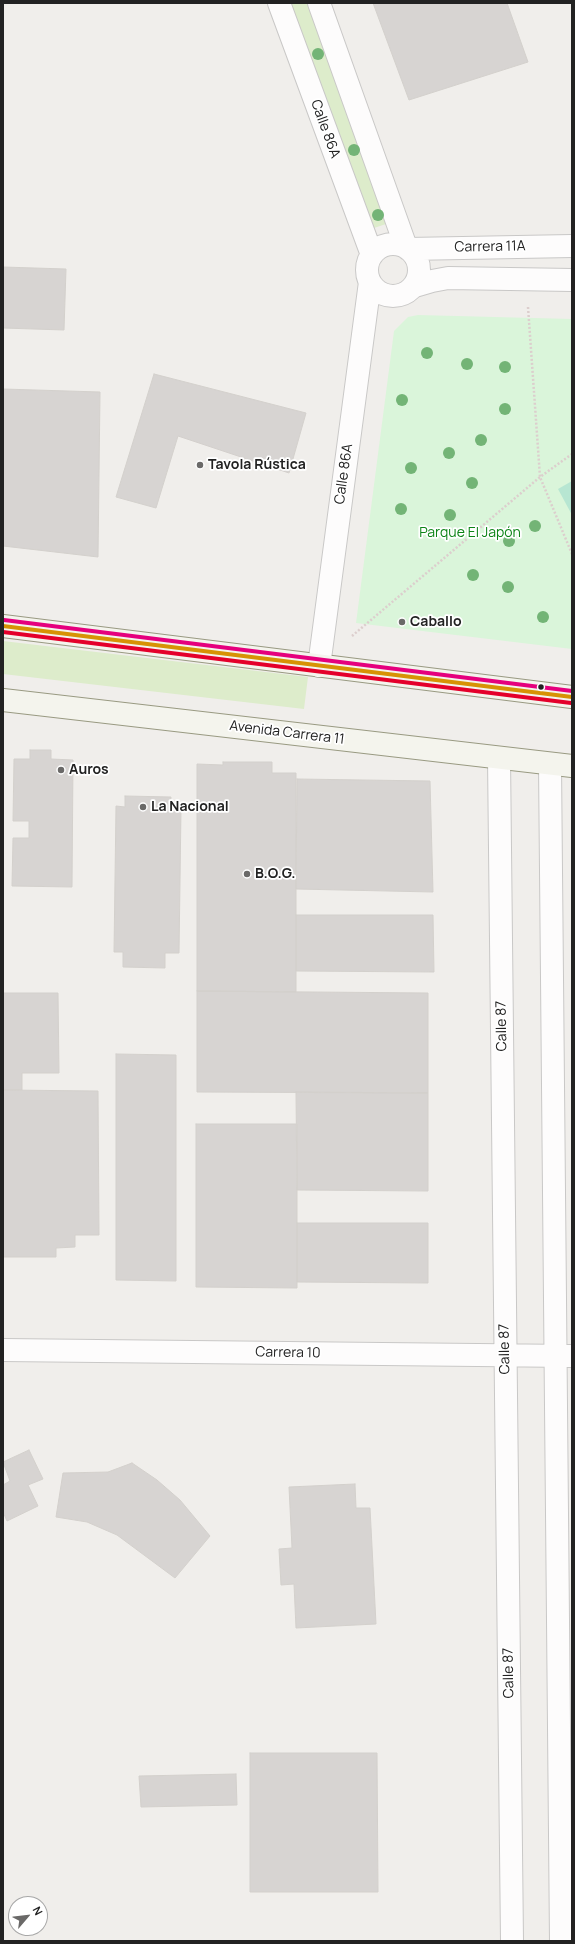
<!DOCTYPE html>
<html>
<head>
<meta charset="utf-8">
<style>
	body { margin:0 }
	#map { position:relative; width:575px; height:1944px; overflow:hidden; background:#f0eeeb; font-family:Manrope,sans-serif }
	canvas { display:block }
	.frame { position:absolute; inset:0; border:4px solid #222; pointer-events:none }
	.north { position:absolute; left:8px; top:1896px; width:40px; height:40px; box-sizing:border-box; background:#fff; border:1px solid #a7a7a7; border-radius:50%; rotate:62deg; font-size:11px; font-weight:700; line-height:16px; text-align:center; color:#222 }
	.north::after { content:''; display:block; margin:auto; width:14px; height:18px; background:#6a6968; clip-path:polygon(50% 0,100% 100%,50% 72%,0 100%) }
</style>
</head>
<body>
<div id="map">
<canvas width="575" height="1944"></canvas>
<div class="frame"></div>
<div class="north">N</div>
</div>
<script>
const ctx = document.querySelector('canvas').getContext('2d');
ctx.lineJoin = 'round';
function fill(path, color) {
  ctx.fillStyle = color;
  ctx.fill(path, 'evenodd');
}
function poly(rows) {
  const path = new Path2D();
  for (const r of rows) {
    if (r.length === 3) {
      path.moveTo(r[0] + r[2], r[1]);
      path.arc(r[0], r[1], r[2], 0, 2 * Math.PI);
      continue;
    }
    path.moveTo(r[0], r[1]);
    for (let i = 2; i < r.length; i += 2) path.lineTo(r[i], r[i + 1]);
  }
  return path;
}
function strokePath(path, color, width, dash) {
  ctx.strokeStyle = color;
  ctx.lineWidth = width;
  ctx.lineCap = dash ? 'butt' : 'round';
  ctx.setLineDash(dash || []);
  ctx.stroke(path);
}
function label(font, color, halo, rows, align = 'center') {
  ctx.font = font + ' Manrope,sans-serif';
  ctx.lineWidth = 3.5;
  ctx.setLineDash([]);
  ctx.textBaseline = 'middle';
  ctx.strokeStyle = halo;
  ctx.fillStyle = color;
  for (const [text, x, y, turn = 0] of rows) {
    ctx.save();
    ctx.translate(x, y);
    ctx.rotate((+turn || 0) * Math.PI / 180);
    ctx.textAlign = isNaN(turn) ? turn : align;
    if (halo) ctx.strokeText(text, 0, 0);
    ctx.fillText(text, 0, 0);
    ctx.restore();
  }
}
const grass = poly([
	[291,3,308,3,389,223,374,228],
	[3,641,308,677,304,709,3,674]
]);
const park = poly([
	[418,315,572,319,572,649,356,623,394,331,408,317]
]);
const pitch = poly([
	[572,481,572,515,558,489]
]);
const building = poly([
	[373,3,507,3,528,62,409,100,373,3],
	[3,267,66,269,64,330,3,328,3,267],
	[154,374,306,413,289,473,178,436,156,508,116,497,154,374],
	[3,389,100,392,98,557,3,546,3,389],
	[30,750,51,750,51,759,73,760,72,887,12,886,13,838,29,838,29,821,13,821,14,759,30,759,30,750],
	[223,762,272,762,272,773,296,773,296,992,197,991,197,764,223,765,223,762],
	[297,779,430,781,433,892,296,889,297,779],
	[125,796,171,797,170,808,181,808,179,953,165,953,165,968,123,967,123,952,114,952,116,806,125,807,125,796],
	[296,915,433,915,434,972,296,971,296,915],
	[197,991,428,993,428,1093,197,1092,197,991],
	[3,993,58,993,59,1073,22,1073,22,1090,3,1090,3,993],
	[116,1054,176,1055,176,1281,116,1280,116,1054],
	[3,1090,98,1091,99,1235,75,1235,75,1247,56,1248,56,1257,3,1257,3,1090],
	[296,1092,428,1093,428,1191,297,1190,296,1092],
	[196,1124,297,1124,297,1288,196,1287,196,1124],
	[297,1223,428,1223,428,1283,297,1282,297,1223],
	[29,1450,43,1479,28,1485,38,1506,7,1521,3,1512,3,1485,10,1481,3,1462,29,1450],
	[132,1463,157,1480,180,1500,210,1536,175,1578,117,1535,87,1522,56,1517,63,1473,108,1472,132,1463],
	[355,1484,356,1508,370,1508,376,1624,296,1628,294,1584,281,1585,279,1549,292,1548,289,1487,355,1484],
	[250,1753,377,1753,378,1892,250,1892,250,1753],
	[236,1774,237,1805,141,1807,139,1776,236,1774]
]);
const path = poly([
	[528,307,540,477,572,554],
	[352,636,540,477,572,454]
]);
const street = poly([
	[279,3,372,255],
	[319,3,406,247],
	[393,270,26],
	[408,249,572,246],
	[415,286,432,281,448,278,572,280],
	[319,666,370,282],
	[499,758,512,1941],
	[550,764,561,1941],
	[3,1350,572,1356]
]);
const secondary = poly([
	[3,626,572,697],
	[3,700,572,766]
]);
const bus1 = poly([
	[3,626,572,697]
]);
const bus2 = poly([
	[3,632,571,703]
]);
const bus3 = poly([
	[4,620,572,691]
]);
const trees = [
	[318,54],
	[354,150],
	[378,215],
	[427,353],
	[467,364],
	[505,367],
	[402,400],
	[505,409],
	[481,440],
	[449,453],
	[411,468],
	[472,483],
	[401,509],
	[450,515],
	[535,526],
	[509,541],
	[473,575],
	[508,587],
	[543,617]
];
const markers = [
	[200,465,4,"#6a6968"],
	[402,622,4,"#6a6968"],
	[541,687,3.5,"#222"],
	[61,770,4,"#6a6968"],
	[143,807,4,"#6a6968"],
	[247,874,4,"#6a6968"]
];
const streetNames = [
	["Calle 86A",325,129,70],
	["Carrera 11A",490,247,-1],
	["Calle 86A",344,474,-82],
	["Avenida Carrera 11",287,733,7],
	["Calle 87",502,1026,-91],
	["Calle 87",505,1349,-91],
	["Carrera 10",288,1353,1],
	["Calle 87",509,1673,-91]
];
const poiNames = [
	["Tavola Rústica",208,465],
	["Caballo",410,622],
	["Auros",69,770],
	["La Nacional",151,807],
	["B.O.G.",255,874]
];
const parkNames = [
	["Parque El Japón",470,533]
];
fill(grass, '#ddeccb');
fill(park, '#daf5da');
fill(pitch, '#b7e6d2');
fill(building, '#d7d4d2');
strokePath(building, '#d3d0cc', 1);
strokePath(street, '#c9c8c7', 24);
strokePath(secondary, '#999a82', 24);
strokePath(path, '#dccecd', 2.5, [2, 2]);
strokePath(street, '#fdfcfc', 22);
strokePath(secondary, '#f4f4ed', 22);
strokePath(bus1, '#d79205', 4);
strokePath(bus2, '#e4002b', 4);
strokePath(bus3, '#e5007d', 4);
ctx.fillStyle = '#73b476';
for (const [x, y] of trees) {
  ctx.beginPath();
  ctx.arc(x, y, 6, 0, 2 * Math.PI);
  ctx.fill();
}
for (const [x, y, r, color] of markers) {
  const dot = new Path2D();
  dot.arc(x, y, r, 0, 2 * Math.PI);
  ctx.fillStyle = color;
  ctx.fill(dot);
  strokePath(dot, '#fff', 1.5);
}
label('14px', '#222', '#fff', streetNames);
label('bold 14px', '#222', '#fff', poiNames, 'left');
label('14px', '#0c8416', '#fff', parkNames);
</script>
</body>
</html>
